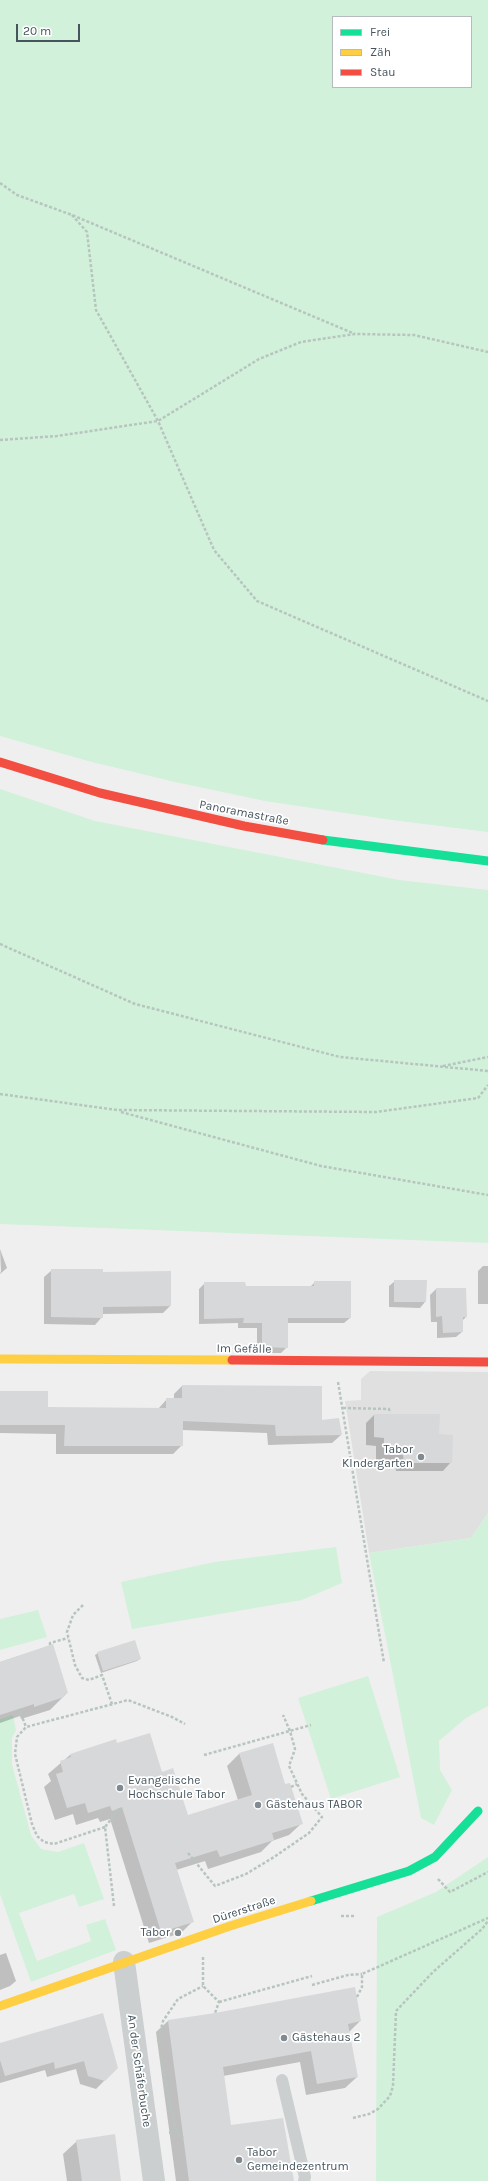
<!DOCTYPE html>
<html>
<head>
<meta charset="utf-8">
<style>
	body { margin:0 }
	#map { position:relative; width:488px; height:2181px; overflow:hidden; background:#f0efef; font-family:Karla,sans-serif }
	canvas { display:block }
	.legend { position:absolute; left:332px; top:16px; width:140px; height:72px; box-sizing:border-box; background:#fff; border:1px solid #b5bbbe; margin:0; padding:5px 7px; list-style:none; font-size:12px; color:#45545d }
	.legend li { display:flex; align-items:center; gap:8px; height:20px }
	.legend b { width:20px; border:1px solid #b5bbbe }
	.scale { position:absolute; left:16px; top:24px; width:64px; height:18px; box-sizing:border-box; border:2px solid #45545d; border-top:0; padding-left:5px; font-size:12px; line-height:14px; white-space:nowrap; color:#45545d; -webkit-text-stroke:3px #fff; paint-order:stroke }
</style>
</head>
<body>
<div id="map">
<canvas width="488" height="2181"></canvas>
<ul class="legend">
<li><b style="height:5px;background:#16e098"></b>Frei</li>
<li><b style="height:5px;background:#ffcf43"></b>Zäh</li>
<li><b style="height:5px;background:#f24e42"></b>Stau</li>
</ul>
<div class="scale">20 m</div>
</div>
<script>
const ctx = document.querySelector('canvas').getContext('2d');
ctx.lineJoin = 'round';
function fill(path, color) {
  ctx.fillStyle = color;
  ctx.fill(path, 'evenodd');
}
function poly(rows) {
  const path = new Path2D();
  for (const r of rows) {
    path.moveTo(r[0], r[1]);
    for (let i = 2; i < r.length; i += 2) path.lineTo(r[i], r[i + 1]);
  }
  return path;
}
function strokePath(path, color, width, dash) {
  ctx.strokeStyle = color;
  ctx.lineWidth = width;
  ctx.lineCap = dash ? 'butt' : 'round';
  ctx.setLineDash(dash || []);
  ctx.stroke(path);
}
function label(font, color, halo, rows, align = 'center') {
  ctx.font = font + ' Karla,sans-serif';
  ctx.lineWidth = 3.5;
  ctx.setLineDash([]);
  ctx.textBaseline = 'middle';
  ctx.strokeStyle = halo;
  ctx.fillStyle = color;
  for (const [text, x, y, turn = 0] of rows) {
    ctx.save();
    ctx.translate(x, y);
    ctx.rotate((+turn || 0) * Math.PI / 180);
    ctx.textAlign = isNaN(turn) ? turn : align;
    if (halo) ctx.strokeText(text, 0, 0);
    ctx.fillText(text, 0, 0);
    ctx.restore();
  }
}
const education = poly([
	[370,1371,488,1372,488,1513,471,1538,369,1553,345,1401,361,1400,361,1379]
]);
const green = poly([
	[0,0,488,0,488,832,392,820,265,801,175,782,88,761,0,736],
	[333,17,471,17,471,87,333,87],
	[0,789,95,821,399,880,488,890,488,1243,0,1224],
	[488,1513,488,1706,466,1718,439,1741,440,1770,452,1790,434,1825,421,1818,369,1553,471,1538],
	[336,1547,342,1583,302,1600,132,1629,121,1582,215,1562],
	[38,1610,47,1637,0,1650,0,1619],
	[368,1676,400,1777,331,1799,298,1698],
	[13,1715,16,1730,12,1738,12,1764,31,1835,41,1849,58,1852,84,1843,104,1899,79,1907,74,1894,19,1913,37,1961,91,1941,86,1925,105,1919,116,1950,31,1982,0,1894,0,1719],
	[488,1857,488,2181,376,2181,377,1917,436,1892]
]);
const shadow = poly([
	[0,1249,7,1268,0,1274,1,1271],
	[488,1264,488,1304,478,1304,478,1271,483,1266,488,1266],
	[52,1270,102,1273,170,1306,163,1313,102,1314,102,1317,95,1325,44,1324,44,1277],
	[395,1281,425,1302,420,1308,389,1307,389,1286],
	[315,1282,350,1318,344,1323,287,1323,287,1347,281,1353,257,1353,257,1328,238,1328,238,1323,199,1324,199,1289,205,1283,245,1287,310,1287],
	[436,1289,465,1289,466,1317,462,1321,462,1332,456,1337,437,1338,437,1322,431,1322,430,1295],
	[182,1386,321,1421,341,1435,332,1443,268,1445,267,1433,182,1430,182,1445,173,1454,56,1454,56,1434,0,1433,0,1392,47,1408,158,1409,167,1399,174,1399,174,1394],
	[374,1415,438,1435,451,1462,443,1471,396,1471,395,1463,376,1463,376,1446,366,1445,366,1423],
	[52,1645,67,1693,50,1710,21,1719,20,1716,0,1723,0,1662],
	[98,1653,140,1659,137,1661,101,1673,95,1655],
	[115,1741,116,1744,161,1773,187,1816,238,1800,227,1766,239,1754,272,1744,285,1786,302,1823,289,1835,272,1841,261,1852,208,1869,205,1861,176,1870,193,1921,181,1933,149,1943,110,1819,100,1822,98,1818,76,1825,73,1814,55,1820,44,1787,51,1781,48,1774,70,1755],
	[6,1953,16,1981,10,1986,0,1990,0,1955],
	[215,2014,360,2021,348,2033,357,2077,345,2088,306,2095,300,2062,223,2076,230,2126,293,2181,176,2181,156,2032,168,2021],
	[0,2044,117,2068,96,2089,80,2084,76,2069,47,2077,45,2070,0,2083],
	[77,2141,120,2181,67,2181,63,2154]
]);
const building = poly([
	[51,1269,103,1269,103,1272,171,1271,171,1306,103,1307,103,1318,51,1317],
	[394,1280,427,1280,426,1302,394,1302],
	[314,1281,351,1281,351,1318,288,1318,288,1348,262,1347,262,1323,243,1323,244,1318,204,1319,204,1282,245,1282,246,1286,314,1286],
	[436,1288,466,1288,467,1317,463,1317,463,1332,443,1333,442,1316,436,1317],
	[182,1385,322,1386,322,1420,339,1418,342,1435,276,1436,275,1425,183,1421,183,1446,64,1446,65,1425,0,1425,0,1391,48,1391,48,1407,166,1408,166,1398,182,1398],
	[374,1414,440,1414,439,1434,453,1435,452,1463,404,1463,403,1455,384,1455,384,1438,374,1437],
	[135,1640,141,1659,103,1671,97,1652],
	[53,1644,68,1693,64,1695,64,1697,34,1707,34,1704,0,1715,0,1662],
	[150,1733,162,1772,173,1768,188,1815,252,1795,239,1753,273,1743,285,1784,290,1783,303,1824,272,1833,274,1840,220,1857,217,1850,175,1863,194,1922,161,1932,122,1807,112,1811,110,1806,88,1813,85,1803,67,1808,56,1774,63,1772,60,1761,71,1757,70,1754,116,1739,117,1743],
	[355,1987,361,2021,348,2024,358,2077,317,2084,311,2051,223,2067,231,2125,283,2118,294,2181,189,2181,168,2020,215,2013],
	[103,2013,118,2068,105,2081,88,2076,84,2061,55,2069,54,2062,5,2076,0,2060,0,2043],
	[115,2134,121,2181,82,2181,76,2140]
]);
const path = poly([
	[0,183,17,195,72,215,355,334],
	[72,215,87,232,96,310,158,421,214,550,257,601,488,701],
	[0,440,57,436,158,421,259,359,301,342,355,334,414,335,488,352],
	[0,944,135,1004,340,1057,488,1071],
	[443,1066,488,1057],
	[0,1094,117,1110,376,1112,478,1098,488,1085],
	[121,1112,321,1166,488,1195],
	[338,1382,384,1663],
	[343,1408,389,1409,390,1413],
	[83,1605,73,1615,67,1632,75,1665,82,1678,89,1680,102,1675,112,1704],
	[50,1645,50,1643,68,1638],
	[19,1709,26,1727],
	[204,1755,311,1725],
	[291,1787,297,1784],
	[105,1827,54,1844,44,1842,37,1836,32,1824,15,1754,17,1737,26,1727,128,1700,172,1717,185,1724],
	[188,1853,215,1886,246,1874,274,1857,309,1833,322,1817,302,1794,289,1766,295,1749,290,1731,283,1715],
	[438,1879,450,1892,488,1872],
	[114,1906,105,1827,120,1808],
	[341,1916,354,1916],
	[203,1957,203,1986,219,2002,215,2013],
	[312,1985,348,1975,362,1974],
	[357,1997,362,1987,362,1974,488,1918],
	[219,2002,312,1976],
	[158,2042,163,2021,178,1999,203,1986],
	[161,2059,176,2131],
	[353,2118,369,2114,378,2109,390,2096,393,2086,396,2011,433,1972,482,1929,488,1921],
	[169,2133,176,2131,183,2138]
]);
const lane = poly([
	[282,2080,305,2177,304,2181]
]);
const street = poly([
	[124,1962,154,2181]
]);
const fast = poly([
	[323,840,488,861],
	[311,1901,409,1871,435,1857,478,1811]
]);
const slow = poly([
	[0,1359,232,1360],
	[0,2006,230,1926,311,1901]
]);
const jam = poly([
	[0,762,100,793,244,826,323,840],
	[232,1360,488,1362]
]);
const markers = [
	[421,1457,4,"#818a90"],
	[120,1788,4,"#818a90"],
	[258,1805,4,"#818a90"],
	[178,1933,4,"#818a90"],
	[284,2038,4,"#818a90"],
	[239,2160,4,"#818a90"]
];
const streetNames = [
	["Panoramastraße",244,813,11],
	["Im Gefälle",244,1349,1],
	["Dürerstraße",244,1910,-18],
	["An der Schäferbuche",139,2071,82]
];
const poiNames = [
	["Tabor",413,1450,"right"],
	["KIndergarten",413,1464,"right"],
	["Evangelische",128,1781],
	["Hochschule Tabor",128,1795],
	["Gästehaus TABOR",266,1805],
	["Tabor",170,1933,"right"],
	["Gästehaus 2",292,2038],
	["Tabor",247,2153],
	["Gemeindezentrum",247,2167]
];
fill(education, '#e1e0e1');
fill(green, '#d1f1da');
fill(shadow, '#0003');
fill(building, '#d7d8d9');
strokePath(path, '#b7c5bf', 2.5, [3, 2]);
strokePath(lane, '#cbcfd0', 12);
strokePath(street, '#cbcfd0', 22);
strokePath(fast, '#16e098', 9);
strokePath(slow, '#ffcf43', 9);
strokePath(jam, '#f24e42', 9);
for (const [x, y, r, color] of markers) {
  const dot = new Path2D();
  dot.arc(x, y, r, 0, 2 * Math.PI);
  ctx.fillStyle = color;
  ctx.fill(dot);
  strokePath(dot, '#fff', 1.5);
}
label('12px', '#45545d', '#fff', streetNames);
label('12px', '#45545d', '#fff', poiNames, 'left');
</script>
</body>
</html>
